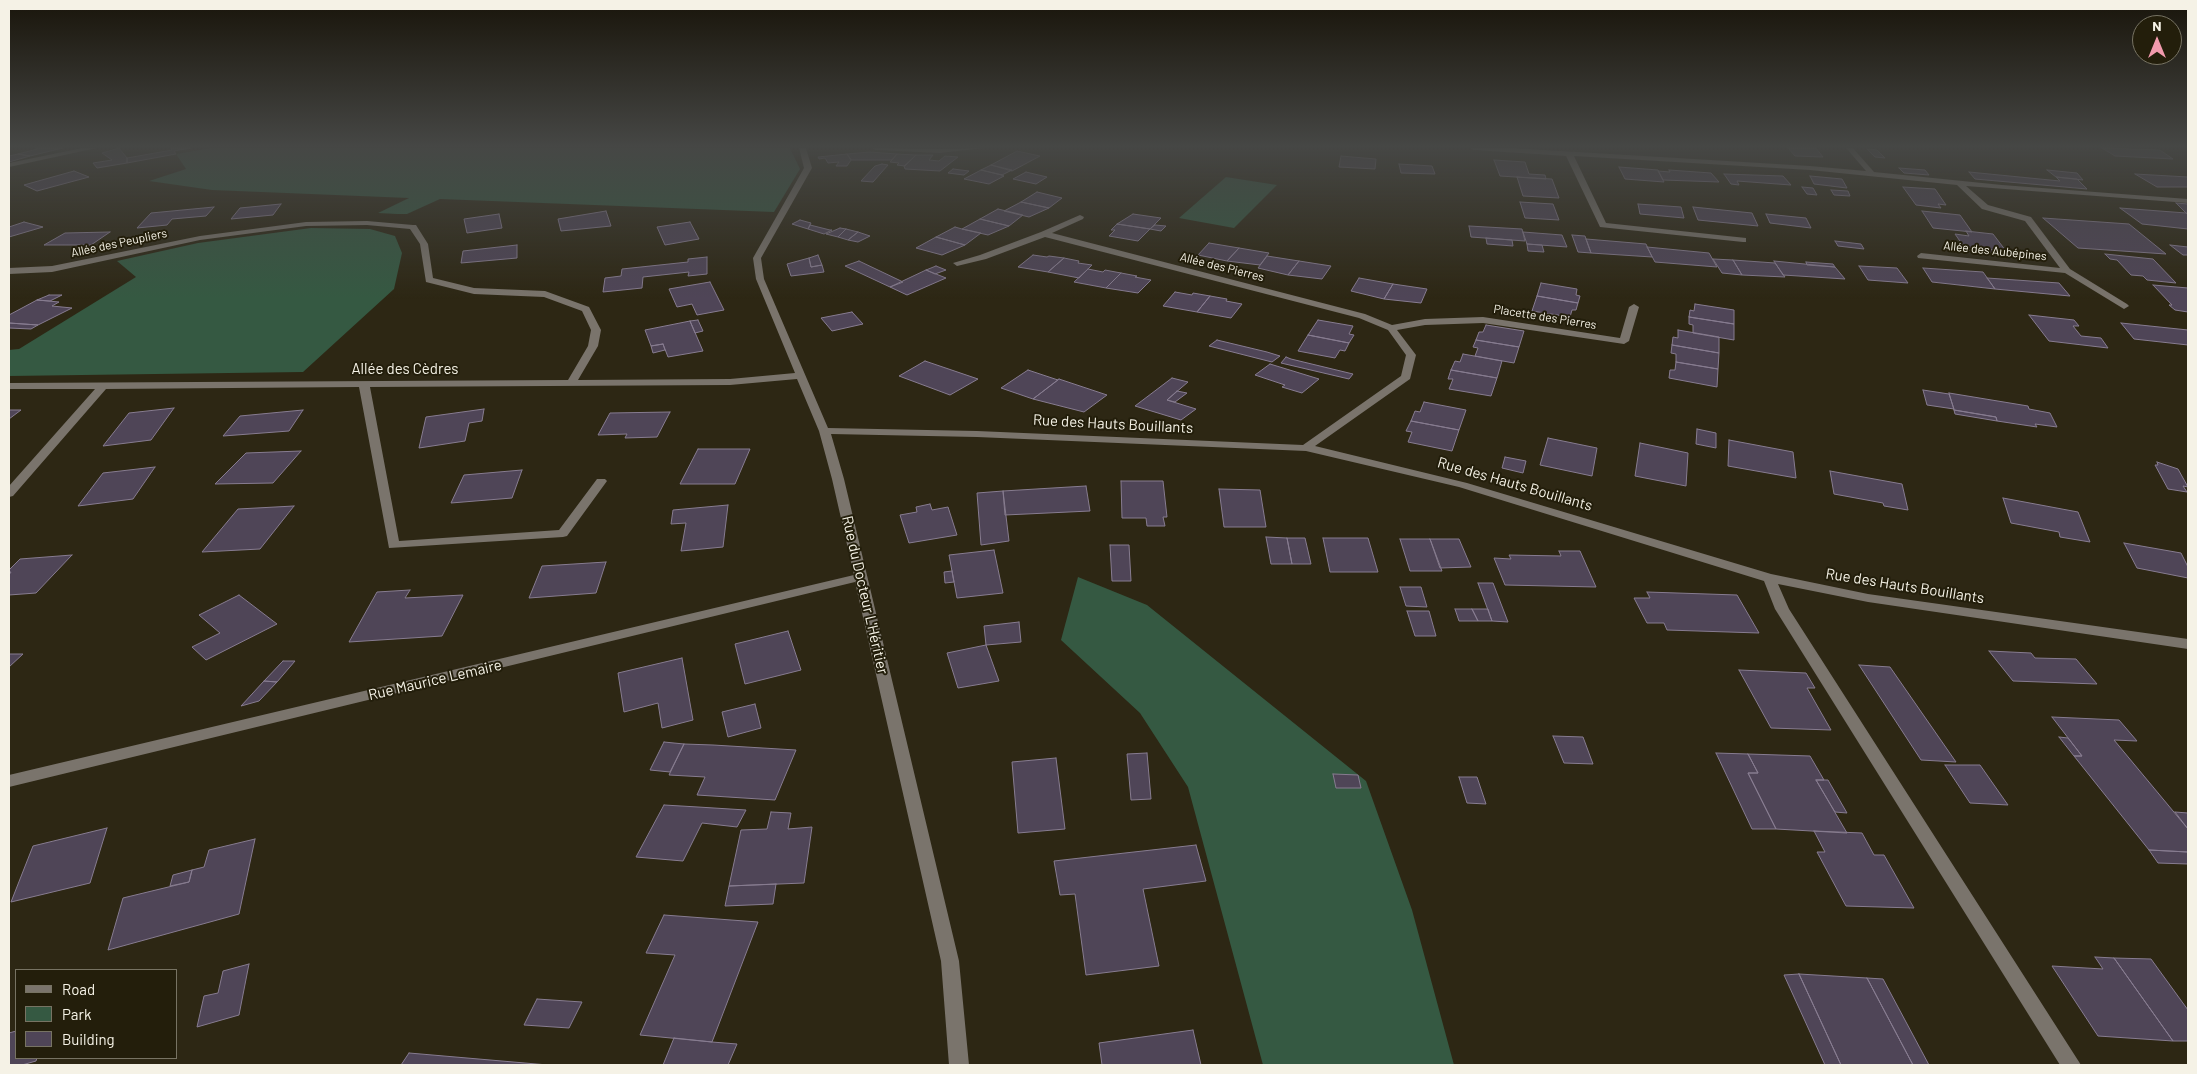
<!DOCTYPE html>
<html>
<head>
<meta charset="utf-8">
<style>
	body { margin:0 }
	#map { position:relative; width:2197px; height:1074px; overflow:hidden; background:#2d2714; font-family:Barlow,sans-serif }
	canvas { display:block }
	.frame { position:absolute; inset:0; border:10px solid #f5f2e6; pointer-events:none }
	.legend { position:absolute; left:15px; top:969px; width:162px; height:90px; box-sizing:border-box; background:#231e0b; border:1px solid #777363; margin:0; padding:6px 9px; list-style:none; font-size:15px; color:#f5f2e6 }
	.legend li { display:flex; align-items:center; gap:10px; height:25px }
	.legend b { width:25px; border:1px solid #777363 }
	.north { position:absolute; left:2132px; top:15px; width:50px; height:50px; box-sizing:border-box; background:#231e0b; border:1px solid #777363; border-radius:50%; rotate:0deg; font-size:14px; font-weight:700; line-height:20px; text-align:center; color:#f5f2e6 }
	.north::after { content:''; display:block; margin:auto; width:18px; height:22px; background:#f29aad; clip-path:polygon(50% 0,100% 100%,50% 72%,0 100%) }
</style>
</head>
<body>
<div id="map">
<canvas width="2197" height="1074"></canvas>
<div class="frame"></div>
<ul class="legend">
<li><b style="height:6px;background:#7a746c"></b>Road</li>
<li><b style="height:14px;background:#355942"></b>Park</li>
<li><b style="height:14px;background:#4f4557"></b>Building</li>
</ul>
<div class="north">N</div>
</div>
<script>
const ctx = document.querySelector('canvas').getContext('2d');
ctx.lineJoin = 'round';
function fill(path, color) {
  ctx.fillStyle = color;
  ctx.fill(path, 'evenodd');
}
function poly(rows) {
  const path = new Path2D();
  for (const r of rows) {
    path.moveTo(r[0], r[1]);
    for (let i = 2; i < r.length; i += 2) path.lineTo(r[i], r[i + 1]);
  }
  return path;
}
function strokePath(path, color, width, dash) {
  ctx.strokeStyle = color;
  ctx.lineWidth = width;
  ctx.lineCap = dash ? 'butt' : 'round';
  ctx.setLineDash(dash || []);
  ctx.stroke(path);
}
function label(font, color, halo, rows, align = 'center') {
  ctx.font = font + ' Barlow,sans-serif';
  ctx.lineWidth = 4;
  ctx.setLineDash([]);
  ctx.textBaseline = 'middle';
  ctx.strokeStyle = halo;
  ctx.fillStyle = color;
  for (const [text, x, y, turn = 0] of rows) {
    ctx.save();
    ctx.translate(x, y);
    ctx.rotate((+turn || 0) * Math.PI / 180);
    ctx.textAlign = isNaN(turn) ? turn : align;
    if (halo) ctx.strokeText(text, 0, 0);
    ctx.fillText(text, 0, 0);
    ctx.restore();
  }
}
const green = poly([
	[210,148,790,148,800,169,774,212,440,199,407,214,397,214,378,213,409,198,212,190,149,181,186,169,176,154],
	[1226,177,1277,185,1234,228,1179,218],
	[311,228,370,229,395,236,402,253,394,289,303,372,9,376,9,350,19,349,136,277,117,261,198,243],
	[1078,577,1147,605,1366,781,1412,910,1454,1065,1263,1065,1188,787,1140,713,1061,640]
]);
const building = poly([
	[36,148,63,148,30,156,18,154,37,149,36,148],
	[119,148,127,158,127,163,97,168,93,163,112,160,102,153,119,148],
	[171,148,191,148,174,151,176,154,127,163,127,158,172,150,171,148],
	[1788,148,1816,148,1823,157,1795,156,1788,148],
	[2102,148,2160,150,2173,159,2115,156,2102,148],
	[1867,149,1877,150,1885,158,1875,157,1867,149],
	[1017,151,1040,156,1012,171,991,165,1017,151],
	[870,152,897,154,892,160,851,160,847,154,870,152],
	[18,154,30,156,9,162,9,156,18,154],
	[847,154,851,160,847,166,836,166,839,162,828,163,825,158,819,159,818,157,847,154],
	[897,154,916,155,905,166,897,165,899,163,890,162,897,154],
	[916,155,933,155,929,160,939,161,945,156,958,157,940,171,905,169,904,166,916,155],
	[1341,156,1376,159,1375,169,1339,167,1341,156],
	[1494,160,1525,162,1529,174,1545,175,1546,179,1500,176,1494,160],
	[882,164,888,165,873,182,861,181,875,166,882,164],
	[1399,164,1432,166,1435,174,1401,173,1399,164],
	[991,165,1012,170,1002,175,981,170,991,165],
	[1619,167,1658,170,1664,182,1625,179,1619,167],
	[1899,168,1925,170,1929,175,1904,173,1899,168],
	[953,169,969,171,964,175,948,173,953,169],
	[981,170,1002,175,1004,176,989,184,964,179,981,170],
	[1669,170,1711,173,1719,182,1663,180,1658,171,1670,172,1669,170],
	[2047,170,2077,173,2083,180,2056,177,2047,170],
	[74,171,89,177,37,191,24,185,74,171],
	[1026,172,1047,177,1036,184,1013,179,1026,172],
	[1969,172,2060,181,2056,177,2077,179,2087,189,1975,179,1969,172],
	[1724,174,1783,176,1791,185,1737,181,1739,185,1731,184,1724,174],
	[2135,174,2188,177,2188,187,2157,187,2135,174],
	[1810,176,1842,179,1847,188,1814,184,1810,176],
	[1517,177,1552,179,1559,198,1523,196,1517,177],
	[1802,187,1813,188,1817,195,1807,194,1802,187],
	[1903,187,1935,189,1946,205,1938,204,1941,208,1916,205,1903,187],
	[1831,190,1848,191,1850,196,1834,195,1831,190],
	[1037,192,1062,198,1049,208,1021,202,1037,192],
	[1021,202,1049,208,1029,217,1004,211,1021,202],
	[1520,202,1553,204,1559,220,1525,218,1520,202],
	[2176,203,2188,204,2188,214,2186,213,2176,203],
	[281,204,273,215,231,219,240,208,281,204],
	[1638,204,1681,207,1684,218,1640,214,1638,204],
	[214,207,206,216,172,219,167,225,137,228,151,213,214,207],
	[1693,207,1752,213,1758,226,1698,220,1693,207],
	[2120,208,2186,213,2188,214,2188,229,2142,224,2120,208],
	[998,209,1023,215,1009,226,980,219,998,209],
	[606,211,611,226,561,231,558,219,606,211],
	[1922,211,1960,215,1972,232,1933,228,1922,211],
	[499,214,502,228,467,233,464,219,499,214],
	[1133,214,1161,218,1150,229,1117,224,1133,214],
	[1766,214,1806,218,1811,228,1770,223,1766,214],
	[2043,218,2129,224,2166,254,2078,248,2043,218],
	[980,219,1009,226,988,235,962,229,980,219],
	[800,220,811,223,808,229,792,224,800,220],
	[24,222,43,227,9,237,9,227,24,222],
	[690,222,699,239,665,245,657,227,690,222],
	[1117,224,1150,229,1138,241,1109,236,1115,230,1111,230,1117,224],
	[810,225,830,230,832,230,824,234,808,229,810,225],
	[1155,225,1166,226,1161,231,1150,229,1155,225],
	[1469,226,1522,229,1525,241,1471,237,1469,226],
	[955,227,962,229,981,233,965,245,936,237,955,227],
	[840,228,846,229,838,237,826,234,840,228],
	[846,229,858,232,848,240,838,237,846,229],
	[1966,231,1993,234,2006,251,1964,247,1955,234,1969,236,1966,231],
	[110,232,91,245,44,245,65,233,110,232],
	[858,232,870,236,858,242,848,240,858,232],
	[1523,232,1562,235,1567,247,1527,244,1523,232],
	[1572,235,1585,236,1591,253,1578,252,1572,235],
	[936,237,965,245,942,255,916,248,936,237],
	[1486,238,1512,240,1513,246,1487,244,1486,238],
	[1586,239,1646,244,1652,257,1591,253,1586,239],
	[1835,241,1861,244,1864,249,1838,246,1835,241],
	[1209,243,1239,248,1227,261,1198,255,1209,243],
	[1527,244,1542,245,1544,252,1528,251,1527,244],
	[517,245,517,258,461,263,463,251,517,245],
	[2170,245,2188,247,2188,255,2183,255,2170,245],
	[1647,247,1709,253,1717,267,1655,262,1647,247],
	[1964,247,2006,251,2007,254,1966,250,1964,247],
	[1239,248,1269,253,1260,265,1227,261,1239,248],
	[2105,254,2153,259,2176,283,2147,280,2143,276,2131,275,2117,260,2110,259,2105,254],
	[818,255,822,265,811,267,809,258,818,255],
	[1033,255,1047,257,1049,256,1064,258,1048,272,1018,267,1033,255],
	[1267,256,1299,261,1288,275,1258,268,1267,256],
	[707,257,707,274,688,276,689,272,643,277,642,288,603,292,605,278,621,276,622,269,688,262,688,259,707,257],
	[809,258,811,267,822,265,824,272,791,276,787,264,809,258],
	[1064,258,1079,261,1078,263,1092,265,1079,278,1048,272,1064,258],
	[1713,259,1733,260,1742,275,1722,273,1713,259],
	[1733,260,1775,263,1785,277,1742,275,1733,260],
	[859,261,901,281,903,282,890,287,845,266,859,261],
	[1299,261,1331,266,1322,279,1288,275,1299,261],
	[1774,261,1835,267,1845,279,1783,275,1774,261],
	[1806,262,1833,264,1835,267,1807,265,1806,262],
	[936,266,946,270,935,274,926,270,936,266],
	[1859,266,1897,268,1908,283,1868,280,1859,266],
	[1923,268,1983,272,1995,289,1932,282,1923,268],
	[1088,269,1103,272,1105,270,1121,273,1106,288,1074,282,1088,269],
	[926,270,946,278,907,295,890,287,926,270],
	[1121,273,1137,276,1135,277,1151,280,1138,293,1106,288,1121,273],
	[1359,278,1393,284,1384,299,1351,291,1359,278],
	[1987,278,2059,283,2070,296,1995,289,1987,278],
	[710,282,724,310,697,315,692,304,677,307,669,289,710,282],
	[1541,283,1577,289,1576,295,1580,296,1578,303,1537,296,1541,283],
	[1393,284,1427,289,1421,303,1384,299,1393,284],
	[2153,285,2188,288,2188,312,2175,310,2169,305,2172,305,2153,285],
	[1175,292,1192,295,1193,293,1210,296,1197,312,1163,306,1175,292],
	[49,295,62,295,50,301,37,300,49,295],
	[1210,296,1227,299,1226,301,1242,304,1231,318,1197,312,1210,296],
	[1537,296,1578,303,1576,310,1572,310,1570,317,1532,311,1537,296],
	[37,300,59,302,52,306,72,308,38,325,9,323,9,315,37,300],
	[1695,304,1734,310,1734,324,1689,317,1690,310,1694,311,1695,304],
	[852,312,863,324,832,331,821,318,852,312],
	[2029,315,2074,320,2079,326,2073,326,2081,336,2101,338,2108,348,2049,341,2029,315],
	[1689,317,1734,324,1734,340,1693,333,1693,325,1689,324,1689,317],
	[698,320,703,331,695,333,690,321,698,320],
	[1318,320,1353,326,1349,334,1354,335,1349,343,1308,335,1318,320],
	[690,321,703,351,668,357,663,344,651,346,645,330,690,321],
	[9,323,38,325,31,329,9,328,9,323],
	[2121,323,2188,330,2188,345,2134,339,2121,323],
	[1486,325,1524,331,1519,347,1476,340,1479,332,1483,332,1486,325],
	[1678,330,1719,337,1719,353,1672,345,1673,337,1678,338,1678,330],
	[1308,335,1349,343,1345,351,1340,350,1335,358,1298,351,1308,335],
	[1217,340,1267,352,1280,356,1272,362,1209,346,1217,340],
	[1476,340,1519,347,1514,363,1475,356,1478,348,1473,347,1476,340],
	[663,344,665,350,653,353,651,346,663,344],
	[1672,345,1719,353,1718,369,1676,362,1676,354,1671,353,1672,345],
	[1463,354,1502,361,1497,378,1451,370,1455,361,1460,362,1463,354],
	[1286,357,1291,359,1353,374,1349,379,1281,363,1286,357],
	[925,361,978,379,950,395,899,376,925,361],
	[1676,362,1718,369,1717,387,1669,378,1670,370,1675,370,1676,362],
	[1270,364,1319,379,1302,393,1282,387,1285,385,1255,375,1270,364],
	[1028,370,1058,380,1033,399,1001,388,1028,370],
	[1451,370,1497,378,1491,396,1449,389,1453,379,1448,379,1451,370],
	[1172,378,1188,382,1167,400,1196,409,1181,420,1135,406,1172,378],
	[1059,379,1107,395,1084,412,1033,399,1059,379],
	[1923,390,1949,394,1954,409,1927,405,1923,390],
	[1177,391,1187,393,1175,402,1167,400,1177,391],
	[1949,393,2028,406,2029,409,2050,413,2057,427,2035,424,2037,427,1997,421,1996,417,1954,410,1949,393],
	[1424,402,1466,410,1459,430,1411,421,1415,411,1420,412,1424,402],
	[174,408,151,440,103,446,129,413,174,408],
	[484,409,482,421,469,423,465,441,419,448,426,417,484,409],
	[9,410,21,410,9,419,9,410],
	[303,410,289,431,223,436,240,416,303,410],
	[1954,410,1996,417,1997,421,1955,414,1954,410],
	[670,412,657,437,625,438,627,434,598,435,610,413,670,412],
	[1411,421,1459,430,1452,451,1408,442,1412,432,1406,431,1411,421],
	[1697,429,1716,433,1716,448,1696,444,1697,429],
	[1548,438,1597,448,1592,476,1540,465,1548,438],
	[1729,440,1793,452,1796,478,1728,466,1729,440],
	[1640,443,1688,453,1686,486,1635,476,1640,443],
	[698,449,750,449,735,484,680,484,698,449],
	[301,451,273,483,215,484,246,453,301,451],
	[1505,457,1526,461,1523,473,1502,468,1505,457],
	[2157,462,2178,469,2188,487,2183,486,2187,492,2168,489,2155,465,2158,465,2157,462],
	[155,467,133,499,78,506,103,473,155,467],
	[522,470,512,498,451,503,464,475,522,470],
	[1830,471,1902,484,1908,510,1884,506,1883,503,1834,494,1830,471],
	[1121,481,1163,481,1167,517,1163,517,1165,526,1147,526,1146,518,1122,518,1121,481],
	[1086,486,1090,511,1005,515,1003,491,1086,486],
	[1219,489,1260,490,1266,527,1224,527,1219,489],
	[1003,491,1009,541,981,545,977,493,1003,491],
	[2003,498,2078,512,2090,542,2060,537,2059,532,2011,523,2003,498],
	[930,504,932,510,948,507,957,535,909,543,900,515,917,512,916,507,930,504],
	[728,505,723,547,681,551,686,523,671,524,673,510,728,505],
	[294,506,260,549,202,552,238,509,294,506],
	[1266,537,1287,538,1292,564,1271,564,1266,537],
	[1287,538,1305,538,1311,564,1292,564,1287,538],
	[1323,538,1368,538,1378,572,1330,572,1323,538],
	[1400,539,1430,539,1442,571,1410,571,1400,539],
	[1430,539,1459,539,1471,567,1440,568,1430,539],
	[2124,543,2181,553,2188,567,2188,578,2137,568,2124,543],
	[1110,545,1129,545,1131,581,1112,581,1110,545],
	[994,550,1003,593,957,598,949,555,994,550],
	[1559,551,1580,551,1596,587,1505,585,1494,558,1511,559,1509,555,1561,556,1559,551],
	[72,555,36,593,9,595,9,575,11,572,9,572,9,570,20,559,72,555],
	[606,562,596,593,529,598,542,566,606,562],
	[952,571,954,582,945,583,944,572,952,571],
	[1478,583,1493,583,1508,622,1492,621,1478,583],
	[1400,587,1421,587,1427,607,1406,606,1400,587],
	[410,590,405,598,463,595,442,636,349,642,377,592,410,590],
	[1647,592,1737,595,1759,633,1667,630,1664,623,1647,623,1634,598,1650,598,1647,592],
	[239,595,277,624,206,660,192,647,220,633,199,615,239,595],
	[1455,609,1472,609,1478,621,1459,621,1455,609],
	[1472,609,1488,609,1492,621,1478,621,1472,609],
	[1407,611,1429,611,1436,636,1415,636,1407,611],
	[1019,622,1021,642,986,645,984,626,1019,622],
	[788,631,801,670,745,684,735,644,788,631],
	[986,645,999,681,958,688,947,653,986,645],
	[1989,651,2031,653,2035,658,2076,659,2097,684,2013,681,1989,651],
	[9,654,23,654,9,667,9,654],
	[682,658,693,720,662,728,658,703,624,712,618,673,682,658],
	[283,661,295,661,277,682,264,681,283,661],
	[1859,665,1890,667,1956,762,1921,760,1859,665],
	[1739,670,1806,673,1815,688,1807,688,1831,730,1771,728,1739,670],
	[264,681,277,682,259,701,241,706,264,681],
	[755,704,761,728,728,737,722,712,755,704],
	[2052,717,2119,720,2137,741,2114,740,2188,829,2188,852,2149,850,2074,756,2082,756,2052,717],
	[1553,736,1583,737,1593,764,1564,763,1553,736],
	[2059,737,2068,738,2082,756,2074,756,2059,737],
	[664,742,684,744,670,772,650,770,664,742],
	[684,744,713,745,796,750,775,800,697,795,705,777,669,775,684,744],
	[1147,753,1151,799,1131,800,1127,754,1147,753],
	[1716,753,1748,754,1758,773,1748,773,1776,829,1752,829,1716,753],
	[1748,754,1810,756,1824,780,1816,780,1847,833,1776,829,1748,773,1758,773,1748,754],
	[1056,758,1065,829,1018,833,1012,762,1056,758],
	[1945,765,1980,765,2008,805,1970,803,1945,765],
	[1333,774,1358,775,1361,788,1336,788,1333,774],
	[1459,777,1477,777,1486,804,1467,803,1459,777],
	[1816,780,1828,780,1847,813,1835,812,1816,780],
	[664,805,698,807,746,810,737,827,702,823,683,861,636,857,664,805],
	[771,812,791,813,788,829,812,827,804,883,729,886,741,830,767,829,771,812],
	[2175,812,2188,813,2188,829,2175,812],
	[107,828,90,883,11,902,33,846,107,828],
	[1814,831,1862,833,1874,855,1884,855,1914,908,1846,906,1817,852,1825,852,1814,831],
	[255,839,239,914,108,950,123,898,189,882,192,870,204,867,209,850,255,839],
	[1196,845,1206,881,1143,889,1159,966,1086,975,1075,894,1060,895,1054,861,1196,845],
	[2149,850,2188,852,2188,864,2158,863,2149,850],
	[192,870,189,882,170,886,173,875,192,870],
	[776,884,773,904,725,906,729,886,776,884],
	[664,915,758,922,712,1042,640,1035,675,955,646,953,664,915],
	[2095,957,2114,958,2173,1041,2098,1036,2052,966,2103,969,2095,957],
	[2114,958,2151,959,2188,1010,2188,1041,2173,1041,2114,958],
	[249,964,239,1015,197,1027,204,996,218,993,223,971,249,964],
	[1799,974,1841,1065,1825,1065,1784,975,1799,974],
	[1799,974,1867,978,1913,1065,1841,1065,1799,974],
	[1867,978,1883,979,1929,1065,1913,1065,1867,978],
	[537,999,582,1002,569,1028,524,1025,537,999],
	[1193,1030,1201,1065,1102,1065,1099,1043,1193,1030],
	[16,1031,16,1058,37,1058,36,1061,22,1065,9,1065,9,1033,16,1031],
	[674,1038,712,1042,737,1044,728,1065,663,1065,674,1038],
	[409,1053,548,1065,401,1065,409,1053]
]);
const minor = poly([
	[82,148,97,148,9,167,9,163,82,148],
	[799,148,806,148,812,168,761,258,764,279,828,428,977,431,1303,445,1401,376,1406,355,1388,330,1359,318,1045,237,986,259,957,266,953,263,980,255,1041,232,1080,215,1084,217,1083,219,1052,233,1365,314,1392,325,1425,319,1483,317,1620,338,1629,307,1634,304,1639,307,1629,341,1624,344,1483,323,1425,325,1397,330,1416,355,1410,379,1315,446,1467,483,1771,574,1868,594,2188,639,2188,649,1868,602,1778,584,1789,609,2081,1065,2060,1065,1775,609,1764,581,1459,487,1306,451,977,437,831,434,844,479,959,961,969,1065,949,1065,941,961,855,582,9,787,9,775,854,575,832,479,819,431,797,379,730,385,370,387,399,541,559,530,597,479,605,479,607,481,567,536,563,537,389,548,359,387,106,389,13,496,9,497,9,486,95,389,9,389,9,383,568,380,588,346,591,330,582,311,544,297,474,294,426,282,420,244,410,229,367,225,306,226,200,240,52,272,9,274,9,268,52,266,200,236,306,222,367,221,413,225,416,225,428,244,433,278,474,288,545,291,589,307,601,330,598,346,578,380,730,379,795,373,756,279,753,258,804,168,799,148],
	[872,148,940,149,985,148,940,153,875,150,872,148],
	[1470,148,1512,148,1810,166,1866,171,1846,148,1853,148,1874,172,2002,185,2188,199,2188,203,1966,186,1988,205,2031,217,2070,269,2127,304,2129,306,2124,309,2065,273,1918,258,1917,256,1921,253,2060,268,2025,221,1982,209,1957,185,1810,170,1574,156,1606,223,1746,238,1746,242,1743,242,1600,227,1566,156,1473,150,1470,148]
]);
const farStreetnames = [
	["Allée des Peupliers",119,243,-12],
	["Allée des Aubépines",1995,251,6],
	["Allée des Pierres",1222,267,14],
	["Placette des Pierres",1545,317,9]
];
const streetNames = [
	["Allée des Cèdres",405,369],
	["Rue des Hauts Bouillants",1113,424,3],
	["Rue des Hauts Bouillants",1515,484,16],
	["Rue des Hauts Bouillants",1905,586,9],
	["Rue du Docteur L'Héritier",865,595,77],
	["Rue Maurice Lemaire",435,680,-13]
];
fill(green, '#355942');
fill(building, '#4f4557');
strokePath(building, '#877c90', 1);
fill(minor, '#7a746c');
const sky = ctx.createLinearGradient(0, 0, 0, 299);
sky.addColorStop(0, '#19150b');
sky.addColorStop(0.49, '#464745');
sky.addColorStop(1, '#46474500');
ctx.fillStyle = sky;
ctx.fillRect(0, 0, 2197, 299);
label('12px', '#f5f2e6', '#231e0b', farStreetnames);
label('15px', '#f5f2e6', '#231e0b', streetNames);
</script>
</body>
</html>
